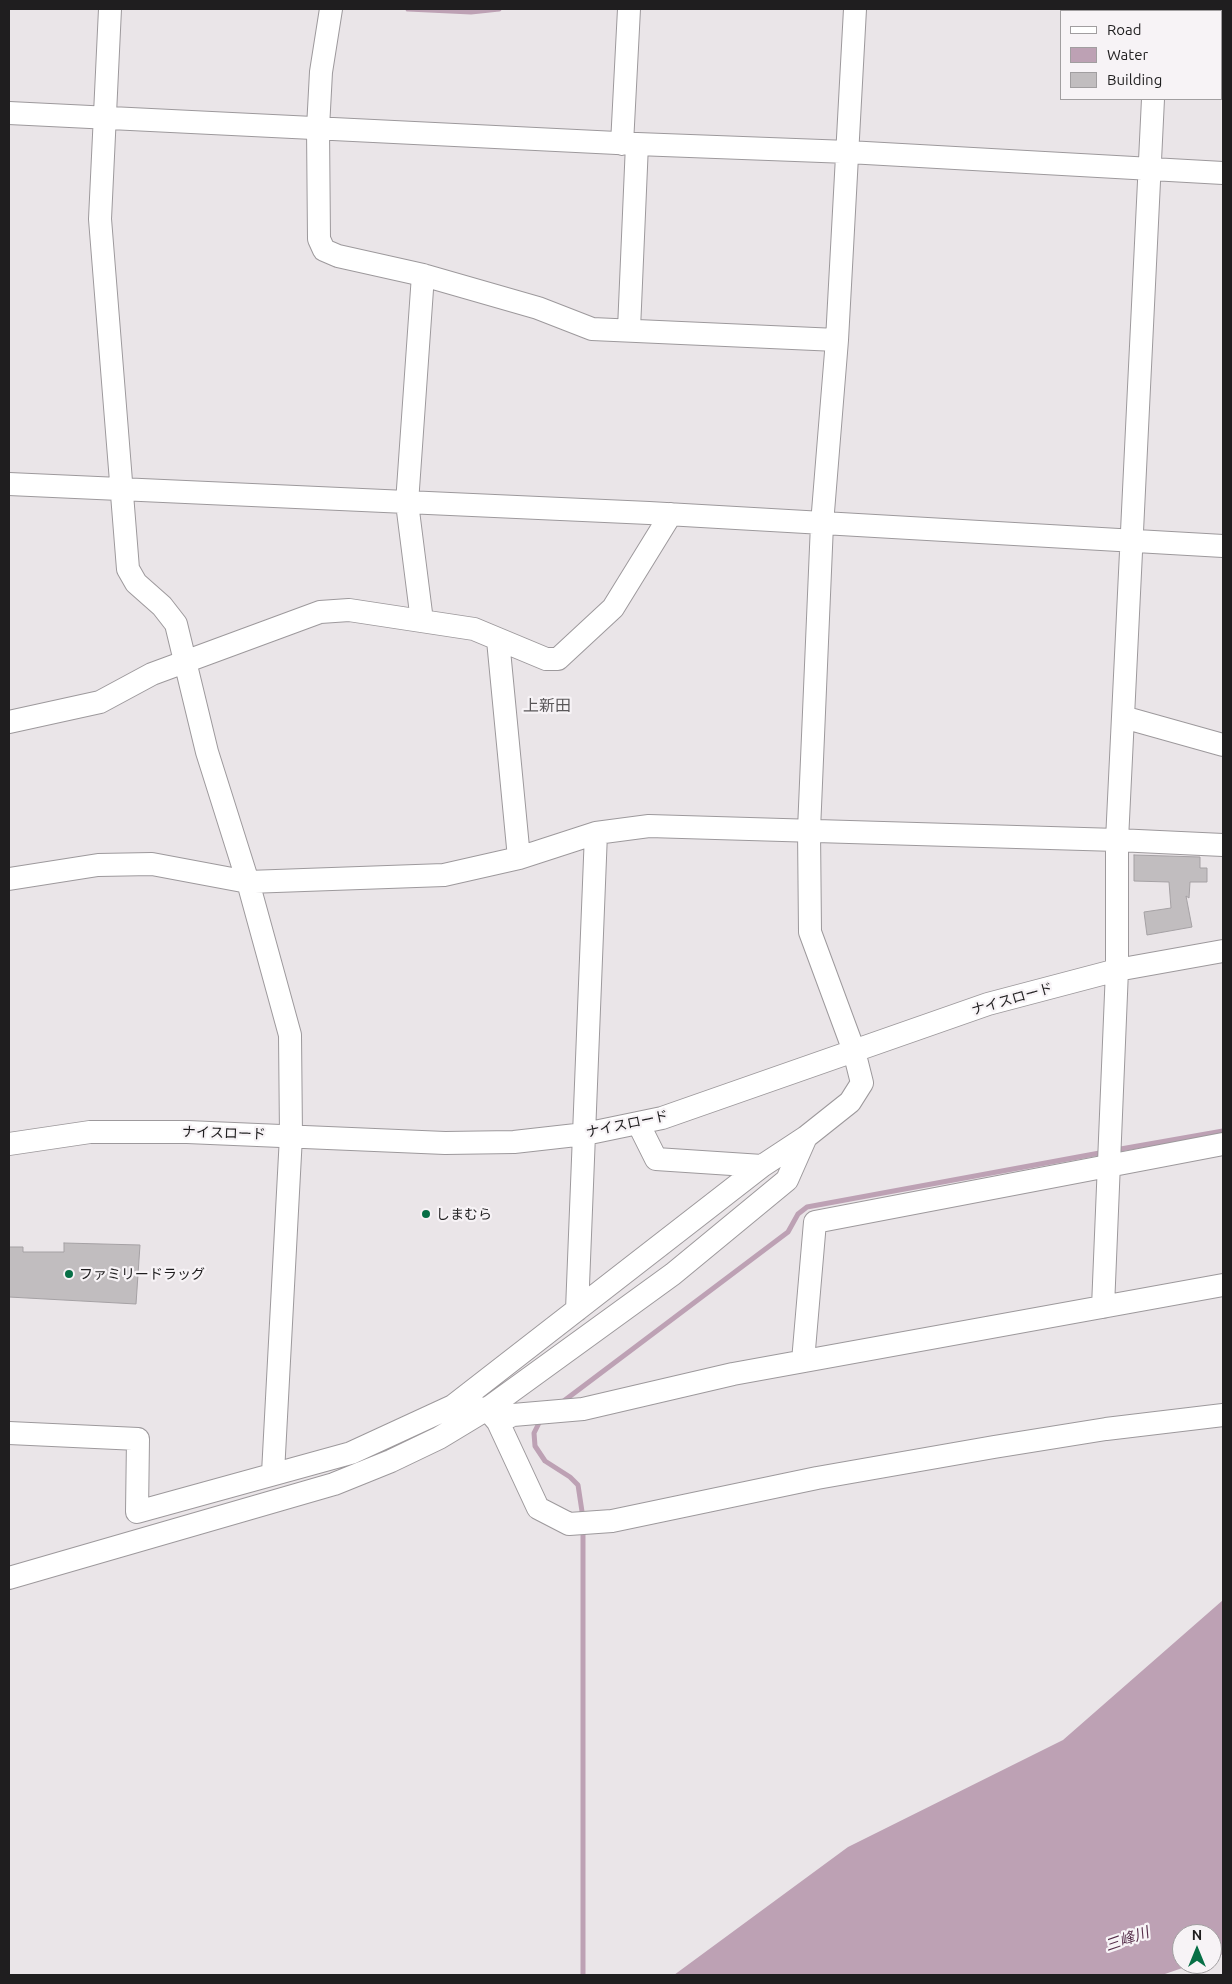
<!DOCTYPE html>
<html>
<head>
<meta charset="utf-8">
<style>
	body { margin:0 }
	#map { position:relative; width:1232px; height:1984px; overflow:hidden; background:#eae5e8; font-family:Ubuntu,sans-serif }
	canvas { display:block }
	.frame { position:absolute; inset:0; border:10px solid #1f1e1f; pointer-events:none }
	.legend { position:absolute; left:1060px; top:10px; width:162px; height:90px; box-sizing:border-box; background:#f7f3f6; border:1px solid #a19ea0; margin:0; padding:6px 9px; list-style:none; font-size:15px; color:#1f1e1f }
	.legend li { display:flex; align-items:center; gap:10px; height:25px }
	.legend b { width:25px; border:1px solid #a19ea0 }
	.north { position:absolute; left:1172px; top:1924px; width:50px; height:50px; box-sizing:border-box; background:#f7f3f6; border:1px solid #a19ea0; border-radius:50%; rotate:0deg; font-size:14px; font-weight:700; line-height:20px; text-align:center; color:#1f1e1f }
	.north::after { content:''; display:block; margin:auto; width:18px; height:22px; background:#076f46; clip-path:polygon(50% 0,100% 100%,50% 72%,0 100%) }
</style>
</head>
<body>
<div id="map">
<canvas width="1232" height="1984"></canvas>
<div class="frame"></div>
<ul class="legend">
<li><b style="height:6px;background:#fff"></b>Road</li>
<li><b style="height:14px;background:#bda1b4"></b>Water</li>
<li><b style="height:14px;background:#c1bdbf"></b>Building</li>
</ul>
<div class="north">N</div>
</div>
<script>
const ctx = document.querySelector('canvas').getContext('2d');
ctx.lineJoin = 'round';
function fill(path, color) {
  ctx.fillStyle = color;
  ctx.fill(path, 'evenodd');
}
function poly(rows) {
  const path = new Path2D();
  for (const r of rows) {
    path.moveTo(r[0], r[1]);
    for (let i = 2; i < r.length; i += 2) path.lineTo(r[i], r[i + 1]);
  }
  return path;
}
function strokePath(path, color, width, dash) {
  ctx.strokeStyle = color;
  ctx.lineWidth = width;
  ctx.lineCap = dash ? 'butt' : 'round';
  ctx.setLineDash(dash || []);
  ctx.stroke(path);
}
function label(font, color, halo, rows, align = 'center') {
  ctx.font = font + ' Ubuntu,"Noto Sans JP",sans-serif';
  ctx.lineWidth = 4.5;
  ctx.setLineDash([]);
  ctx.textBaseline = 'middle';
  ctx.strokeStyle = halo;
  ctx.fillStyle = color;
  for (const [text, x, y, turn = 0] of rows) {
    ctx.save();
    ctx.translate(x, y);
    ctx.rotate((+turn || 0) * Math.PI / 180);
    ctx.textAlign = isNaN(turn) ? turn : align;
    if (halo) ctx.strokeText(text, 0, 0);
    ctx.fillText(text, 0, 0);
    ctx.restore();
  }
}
const water = poly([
	[1223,1600,1223,1954,1212,1958,1212,1934,1182,1934,1182,1964,1194,1964,1162,1975,674,1975,848,1847,1063,1740]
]);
const stream = poly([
	[408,9,471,12,499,9],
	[1164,10,1196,11],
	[1221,12,1223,12],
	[1115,1150,1223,1131],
	[561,1403,788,1232,798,1214,807,1207,1105,1152],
	[541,1419,534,1433,535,1446,545,1461,570,1477,578,1485,583,1518],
	[583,1529,583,1975]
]);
const building = poly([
	[1134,855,1200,857,1200,868,1207,868,1207,882,1190,882,1189,898,1186,896,1192,927,1147,935,1144,912,1171,908,1169,882,1134,881,1134,855],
	[64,1243,140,1245,136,1304,9,1297,9,1247,23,1247,23,1252,64,1252,64,1243]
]);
const minor = poly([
	[110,9,100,219,128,569,136,583,162,606,176,624,207,752,248,882,290,1035,291,1136,273,1473],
	[331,9,321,72,318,128,319,239,324,250,338,256,423,275,538,308,592,329,837,340],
	[1158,11,1158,9],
	[9,113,637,144,848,152,1223,173],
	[622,144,629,9],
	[629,329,637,144],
	[9,484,649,513,1223,546],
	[422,621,407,503,423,275],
	[498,640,519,858],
	[1123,717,1223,745],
	[9,722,100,702,152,674,320,612,349,610,474,629,546,659,558,659,613,608,671,514],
	[9,879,98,865,152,864,248,882,444,875,519,858,596,833,649,826,1117,840,1223,845],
	[638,1123,656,1159,762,1166],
	[9,1144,90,1132,187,1132,445,1143,514,1142,585,1134,662,1118,988,1004,1117,970,1223,951],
	[1103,1307,1117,970,1117,840,1153,99],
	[577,1310,596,833],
	[803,1361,815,1222,1223,1144],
	[453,1406,762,1166,806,1137],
	[498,1422,513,1415,583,1409,733,1374,1223,1285],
	[9,1433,138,1439,137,1512,351,1453,453,1406,487,1409,498,1422,538,1508,569,1524,612,1521,817,1478,994,1447,1106,1429,1223,1415],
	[9,1578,334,1484,391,1461,439,1438,487,1409,673,1274,787,1180,806,1137,850,1102,862,1083,854,1051,810,932,809,830,822,524,837,340,855,9]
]);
const markers = [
	[426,1214,5,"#076f46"],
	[69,1274,5,"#076f46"]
];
const streetNames = [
	["ナイスロード",1012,999,-16],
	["ナイスロード",627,1124,-12],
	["ナイスロード",224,1133,2]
];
const poiNames = [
	["しまむら",436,1214],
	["ファミリードラッグ",79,1274]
];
const waterNames = [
	["三峰川",1127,1939,-19]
];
const quarterNames = [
	["上新田",547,706]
];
fill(water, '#bda1b4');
strokePath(stream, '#bda1b4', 5);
fill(building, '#c1bdbf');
strokePath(building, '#a5a1a4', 1);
strokePath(minor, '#9d999c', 24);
strokePath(minor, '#fff', 22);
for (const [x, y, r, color] of markers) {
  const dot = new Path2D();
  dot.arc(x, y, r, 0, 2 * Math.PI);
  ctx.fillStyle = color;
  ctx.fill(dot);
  strokePath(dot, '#f7f3f6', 2);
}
label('14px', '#1f1e1f', '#f7f3f6', streetNames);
label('14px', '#1f1e1f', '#f7f3f6', poiNames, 'left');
label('italic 15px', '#552d49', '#f7f3f6', waterNames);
label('16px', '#5a5759', '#f7f3f6', quarterNames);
</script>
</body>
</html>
